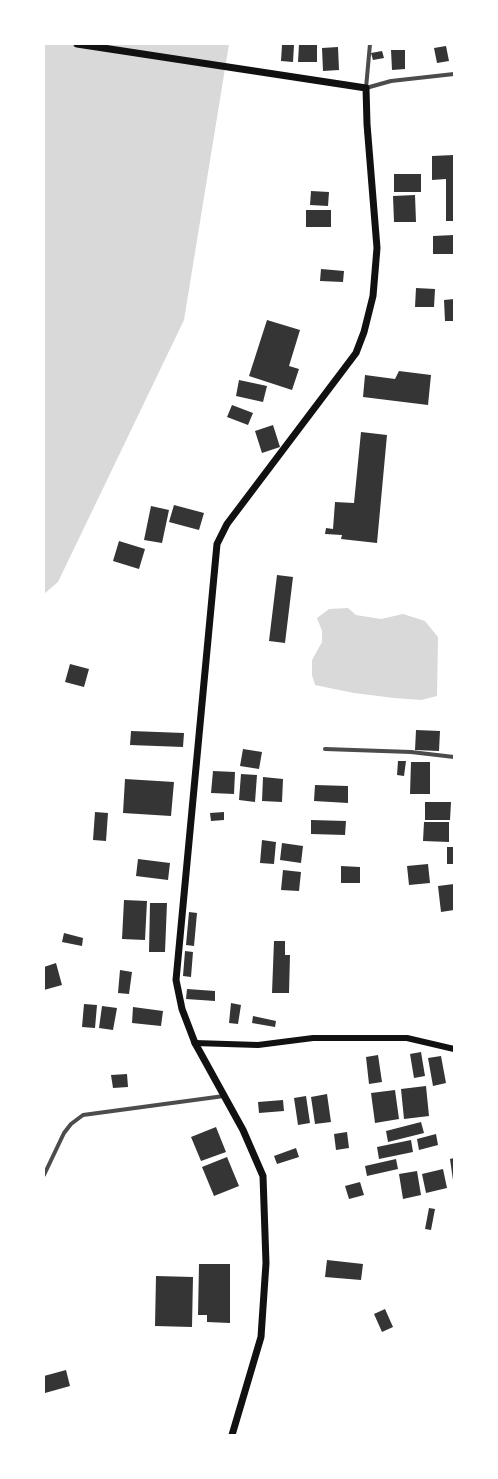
<!DOCTYPE html>
<html>
<head>
<meta charset="utf-8">
<style>
	body { margin:0 }
	#map { position:relative; width:498px; height:1479px; overflow:hidden; background:#fff; font-family:Poppins,sans-serif }
	canvas { display:block }
	.frame { position:absolute; inset:0; border:45px solid #fff; pointer-events:none }
</style>
</head>
<body>
<div id="map">
<canvas width="498" height="1479"></canvas>
<div class="frame"></div>
</div>
<script>
const ctx = document.querySelector('canvas').getContext('2d');
ctx.lineJoin = 'round';
function fill(path, color) {
  ctx.fillStyle = color;
  ctx.fill(path, 'evenodd');
}
function poly(rows) {
  const path = new Path2D();
  for (const r of rows) {
    path.moveTo(r[0], r[1]);
    for (let i = 2; i < r.length; i += 2) path.lineTo(r[i], r[i + 1]);
  }
  return path;
}
function strokePath(path, color, width, dash) {
  ctx.strokeStyle = color;
  ctx.lineWidth = width;
  ctx.lineCap = dash ? 'butt' : 'round';
  ctx.setLineDash(dash || []);
  ctx.stroke(path);
}
const water = poly([
	[44,44,229,44,184,320,58,582,44,594],
	[348,608,356,615,381,619,403,614,425,621,438,637,437,696,421,700,394,698,354,693,315,685,312,675,312,660,322,642,322,631,317,618,329,609]
]);
const building = poly([
	[299,44,317,44,317,62,298,62],
	[282,45,294,45,293,62,281,61],
	[446,46,449,61,437,63,434,48],
	[338,47,339,70,323,71,322,48],
	[391,50,405,50,405,69,392,70],
	[382,51,384,58,373,60,371,53],
	[454,155,454,221,446,221,446,179,432,180,432,156],
	[394,174,421,174,421,192,394,192],
	[311,191,329,192,328,206,310,205],
	[415,195,416,222,394,222,393,196],
	[306,210,331,210,331,227,306,227],
	[454,235,454,254,433,254,433,236],
	[321,269,344,271,343,282,320,281],
	[416,288,435,289,434,307,415,307],
	[454,299,454,321,445,321,444,300],
	[267,320,300,330,289,366,299,369,292,390,249,376],
	[399,371,431,375,428,405,363,397,365,375,395,379],
	[239,380,267,386,263,402,236,396],
	[232,405,253,413,248,425,227,417],
	[273,425,280,447,262,453,255,431],
	[361,432,387,435,377,543,341,539,342,535,325,534,326,528,333,529,335,502,354,503],
	[174,505,204,513,199,530,169,522],
	[151,506,169,510,162,543,144,540],
	[119,541,145,549,139,569,113,561],
	[277,575,293,577,285,643,269,641],
	[70,664,89,669,84,687,65,682],
	[416,730,440,731,439,751,415,750],
	[131,731,184,733,183,747,130,745],
	[243,749,262,752,259,769,240,766],
	[398,761,406,761,404,776,397,775],
	[411,762,430,762,430,794,410,794],
	[213,771,235,772,234,794,211,793],
	[241,774,257,775,255,802,239,800],
	[263,777,283,779,282,802,262,801],
	[125,779,174,782,171,816,123,813],
	[315,785,348,786,348,803,314,801],
	[425,802,451,802,450,820,425,820],
	[95,812,108,813,106,841,93,840],
	[224,812,224,820,211,821,210,813],
	[311,820,346,821,345,835,311,834],
	[424,822,449,822,449,842,423,841],
	[262,840,276,842,274,864,260,863],
	[282,843,303,846,301,863,280,860],
	[447,847,454,847,454,864,447,864],
	[138,859,170,863,168,880,136,876],
	[428,864,430,883,409,885,407,866],
	[341,866,360,867,360,883,341,883],
	[283,870,301,872,299,891,281,890],
	[454,884,454,910,441,912,438,886],
	[124,900,147,901,145,940,122,939],
	[150,903,167,903,165,952,149,952],
	[189,912,197,913,194,946,186,945],
	[64,933,83,938,82,946,62,942],
	[274,941,285,941,285,955,290,955,289,993,272,993],
	[185,951,193,952,191,977,183,976],
	[56,963,62,985,44,990,44,967],
	[120,970,132,972,129,994,118,993],
	[187,989,215,991,215,1001,186,999],
	[231,1003,241,1005,238,1024,229,1023],
	[84,1004,97,1005,95,1028,82,1027],
	[102,1006,117,1008,113,1030,99,1028],
	[133,1007,163,1011,161,1026,132,1023],
	[253,1016,276,1021,275,1027,252,1023],
	[421,1052,425,1076,414,1078,410,1054],
	[378,1055,382,1082,369,1084,366,1057],
	[441,1056,446,1083,433,1086,428,1058],
	[127,1074,128,1087,113,1088,111,1075],
	[426,1086,429,1116,404,1119,401,1089],
	[395,1090,399,1119,375,1123,371,1093],
	[327,1094,331,1122,315,1124,311,1097],
	[306,1096,310,1123,298,1125,294,1098],
	[283,1100,284,1111,259,1113,258,1102],
	[421,1122,424,1133,388,1142,386,1131],
	[216,1127,226,1152,201,1161,191,1137],
	[347,1132,349,1148,336,1150,334,1134],
	[436,1134,438,1145,419,1150,417,1139],
	[411,1140,413,1152,379,1159,377,1147],
	[296,1148,299,1157,277,1164,274,1156],
	[227,1157,239,1186,214,1196,202,1167],
	[454,1158,454,1180,453,1180,450,1159],
	[396,1159,398,1169,367,1176,365,1166],
	[443,1169,447,1188,426,1193,422,1174],
	[417,1171,421,1195,403,1199,399,1174],
	[360,1182,364,1195,349,1199,345,1186],
	[429,1208,435,1209,431,1230,425,1229],
	[327,1260,363,1264,361,1280,325,1277],
	[199,1264,230,1264,230,1323,207,1322,207,1315,198,1315],
	[156,1276,193,1277,192,1327,155,1326],
	[385,1309,393,1327,382,1332,374,1314],
	[66,1370,70,1386,45,1393,44,1376]
]);
const minor = poly([
	[370,44,366,88,391,81,454,74],
	[325,749,411,752,454,757],
	[44,1175,64,1133,71,1124,83,1115,224,1096]
]);
const secondary = poly([
	[195,1043,258,1045,313,1038,407,1038,454,1049]
]);
const primary = poly([
	[77,44,366,88,367,124,377,248,373,296,364,332,356,353,227,524,217,544,176,980,182,1009,195,1043]
]);
const trunk = poly([
	[195,1043,243,1130,263,1176,266,1263,261,1337,232,1435]
]);
fill(water, '#d9d9d9');
fill(building, '#353535');
strokePath(minor, '#4c4c4c', 4);
strokePath(secondary, '#111', 6);
strokePath(primary, '#111', 7);
strokePath(trunk, '#111', 7);
</script>
</body>
</html>
